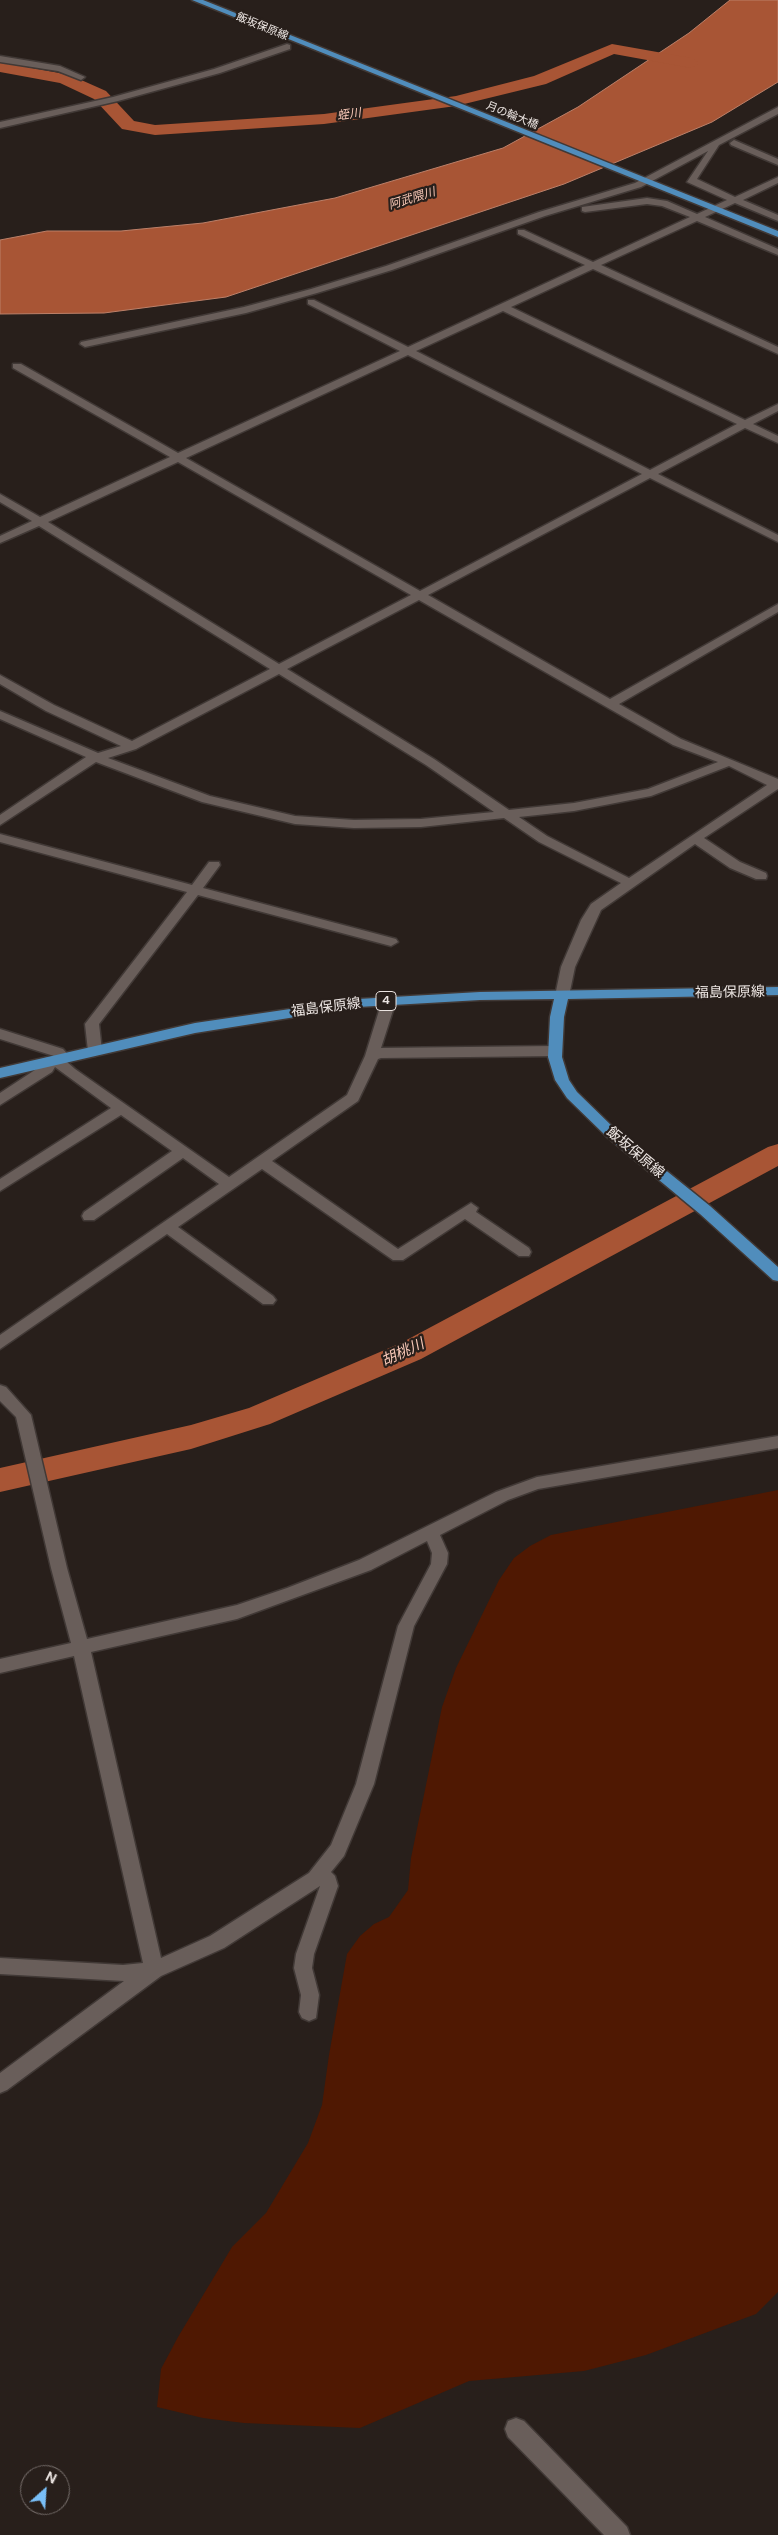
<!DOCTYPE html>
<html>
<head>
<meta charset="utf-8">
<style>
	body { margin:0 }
	#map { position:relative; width:778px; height:2535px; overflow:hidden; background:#281f1b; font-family:"DM Sans",sans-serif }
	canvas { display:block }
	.north { position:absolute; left:20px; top:2465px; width:50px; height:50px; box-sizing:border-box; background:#281f1b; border:1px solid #766e6b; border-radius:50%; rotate:26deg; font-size:14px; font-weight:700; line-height:20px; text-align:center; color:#ece5e2 }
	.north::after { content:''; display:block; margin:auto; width:18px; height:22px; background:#79bff8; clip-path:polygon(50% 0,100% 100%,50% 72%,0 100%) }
</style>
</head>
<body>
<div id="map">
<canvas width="778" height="2535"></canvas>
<div class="north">N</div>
</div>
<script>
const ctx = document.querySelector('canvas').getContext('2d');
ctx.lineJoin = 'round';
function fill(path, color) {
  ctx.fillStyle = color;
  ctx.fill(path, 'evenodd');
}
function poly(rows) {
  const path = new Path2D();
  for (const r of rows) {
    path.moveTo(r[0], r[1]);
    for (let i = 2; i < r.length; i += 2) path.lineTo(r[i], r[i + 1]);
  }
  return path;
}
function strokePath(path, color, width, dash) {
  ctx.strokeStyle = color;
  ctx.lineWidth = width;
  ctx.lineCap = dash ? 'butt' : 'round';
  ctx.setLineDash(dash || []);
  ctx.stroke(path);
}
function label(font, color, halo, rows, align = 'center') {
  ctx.font = font + ' "DM Sans","Noto Sans JP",sans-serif';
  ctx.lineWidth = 4.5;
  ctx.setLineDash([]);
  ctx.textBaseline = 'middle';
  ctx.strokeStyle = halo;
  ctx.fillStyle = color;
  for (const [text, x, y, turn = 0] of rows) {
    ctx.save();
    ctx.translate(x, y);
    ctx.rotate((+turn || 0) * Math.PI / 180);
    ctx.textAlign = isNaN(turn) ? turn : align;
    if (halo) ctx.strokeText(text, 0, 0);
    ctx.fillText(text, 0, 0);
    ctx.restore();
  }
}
const green = poly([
	[778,1490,778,2292,756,2314,646,2355,584,2371,469,2381,360,2428,244,2423,203,2418,157,2407,161,2369,178,2337,232,2247,266,2213,308,2143,322,2105,329,2055,347,1954,360,1936,374,1924,389,1917,408,1890,411,1858,442,1707,456,1668,499,1580,514,1558,530,1546,551,1535]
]);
const water = poly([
	[730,0,778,0,778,82,712,122,564,184,226,297,104,313,0,314,0,240,47,231,121,231,203,223,335,198,503,148,578,107,689,33,730,0]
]);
const river = poly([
	[612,44,691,58,699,63,691,68,614,54,546,84,456,106,324,124,155,135,122,129,94,99,60,83,0,72,0,62,70,75,106,91,134,121,155,125,324,114,456,96,534,76,612,44],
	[778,1144,778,1166,421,1359,270,1424,191,1449,0,1492,0,1468,191,1425,249,1408,401,1343,768,1147,778,1144]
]);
const minor = poly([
	[287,44,290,45,290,49,220,73,118,101,0,128,0,122,113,97,214,69,287,44],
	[0,56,60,66,85,77,81,80,58,71,0,62,0,56],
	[778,107,778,114,719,145,697,179,735,197,778,177,778,183,743,200,778,215,778,221,735,203,705,217,778,249,778,255,697,221,601,265,778,347,778,354,593,269,511,307,745,420,778,404,778,411,753,424,778,436,778,443,745,428,658,474,778,535,778,542,650,478,428,595,610,699,778,604,778,612,619,704,681,739,778,779,778,789,704,838,740,862,766,873,767,876,766,879,756,879,730,868,695,844,601,910,575,967,569,996,562,1000,555,996,561,967,581,920,591,904,621,883,539,842,504,818,421,827,354,828,295,824,202,802,96,762,0,825,0,815,86,757,0,719,0,711,98,753,121,746,46,711,0,684,0,675,54,705,132,741,270,669,39,526,0,543,0,536,32,521,0,502,0,494,40,517,170,457,13,368,13,364,21,364,178,453,400,351,308,304,308,300,314,300,408,347,585,265,518,234,518,230,524,230,593,262,690,217,662,206,647,204,585,212,582,211,582,207,647,198,667,201,697,214,727,200,687,182,708,151,641,187,545,216,392,270,317,293,246,313,85,347,80,344,81,342,244,307,311,289,386,266,539,212,635,183,778,107],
	[503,311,737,424,650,470,416,351,503,311],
	[408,355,642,474,420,591,186,458,408,355],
	[178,462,411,595,279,664,48,522,178,462],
	[419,600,673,745,718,762,648,789,574,803,509,810,434,759,287,669,419,600],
	[279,674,426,765,494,812,421,819,354,820,295,816,210,796,108,758,136,749,279,674],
	[729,766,767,785,629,878,547,836,519,817,574,811,651,796,729,766],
	[734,140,778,159,778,165,731,145,730,143,734,140],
	[0,834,192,885,209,862,219,862,220,865,203,888,396,939,398,942,391,946,198,895,99,1024,102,1051,95,1056,88,1051,85,1024,187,892,0,842,0,834],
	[389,997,396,1001,381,1048,554,1046,561,1051,554,1056,381,1058,378,1059,358,1101,272,1161,398,1249,471,1203,478,1208,476,1212,529,1248,531,1252,529,1256,519,1256,465,1219,403,1260,393,1260,262,1169,178,1227,273,1296,276,1300,273,1304,263,1304,167,1234,0,1349,0,1335,219,1184,183,1158,94,1220,84,1220,82,1216,84,1212,172,1151,121,1115,0,1191,0,1179,111,1108,55,1067,52,1072,0,1105,0,1093,41,1066,45,1058,54,1056,0,1039,0,1029,63,1049,71,1058,67,1062,75,1069,229,1177,347,1095,365,1056,382,1001,389,997],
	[0,1385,6,1387,31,1415,67,1568,87,1639,237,1605,287,1588,359,1560,496,1492,537,1477,778,1436,778,1448,538,1489,508,1500,440,1535,448,1553,447,1564,414,1626,374,1784,344,1856,331,1872,335,1876,338,1886,314,1954,312,1968,319,1995,316,2018,309,2021,302,2018,299,2012,301,1995,294,1968,296,1954,320,1886,224,1948,161,1976,7,2090,0,2093,0,2073,124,1981,0,1974,0,1958,123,1965,143,1963,74,1656,0,1673,0,1659,71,1643,51,1568,16,1417,0,1401,0,1385],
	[427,1541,432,1553,431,1564,398,1626,356,1784,331,1845,309,1873,210,1936,161,1958,91,1652,237,1619,371,1570,427,1541],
	[516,2418,524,2421,627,2527,630,2535,604,2535,508,2437,505,2429,508,2421,516,2418]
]);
const major = poly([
	[192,0,203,0,778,231,778,237,192,0],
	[778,987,778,995,568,999,564,1017,562,1057,569,1080,577,1092,616,1130,710,1206,778,1267,778,1281,773,1280,700,1214,606,1136,567,1098,555,1080,548,1057,550,1017,554,999,480,1000,358,1007,195,1033,0,1078,0,1068,195,1023,358,999,480,992,778,987]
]);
const farStreetnames = [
	["飯坂保原線",262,27,22],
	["月の輪大橋",512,116,22]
];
const farWaternames = [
	["蛭川",349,115,-8],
	["阿武隈川",412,199,-17]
];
const shields = [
	[386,1001,20]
];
const shieldNames = [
	["4",386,1001]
];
const streetNames = [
	["福島保原線",730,993,-1],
	["福島保原線",326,1008,-7],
	["飯坂保原線",635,1153,40]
];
const waterNames = [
	["胡桃川",403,1353,-25]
];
fill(green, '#4f1802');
fill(water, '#a85535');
strokePath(water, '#bc8069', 1);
fill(river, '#a85535');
strokePath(minor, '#413936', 3);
strokePath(major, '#413936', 3);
fill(minor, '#695e5a');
fill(major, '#508dbc');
label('11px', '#ece5e2', '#281f1b', farStreetnames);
label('italic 12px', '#f8c8b7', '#281f1b', farWaternames);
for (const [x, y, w] of shields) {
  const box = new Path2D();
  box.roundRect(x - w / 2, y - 9.5, w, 19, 4);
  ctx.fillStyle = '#281f1b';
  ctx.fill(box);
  strokePath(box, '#ece5e2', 1);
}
label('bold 12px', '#ece5e2', null, shieldNames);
label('14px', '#ece5e2', '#281f1b', streetNames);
label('italic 15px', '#f8c8b7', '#281f1b', waterNames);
</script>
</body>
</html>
